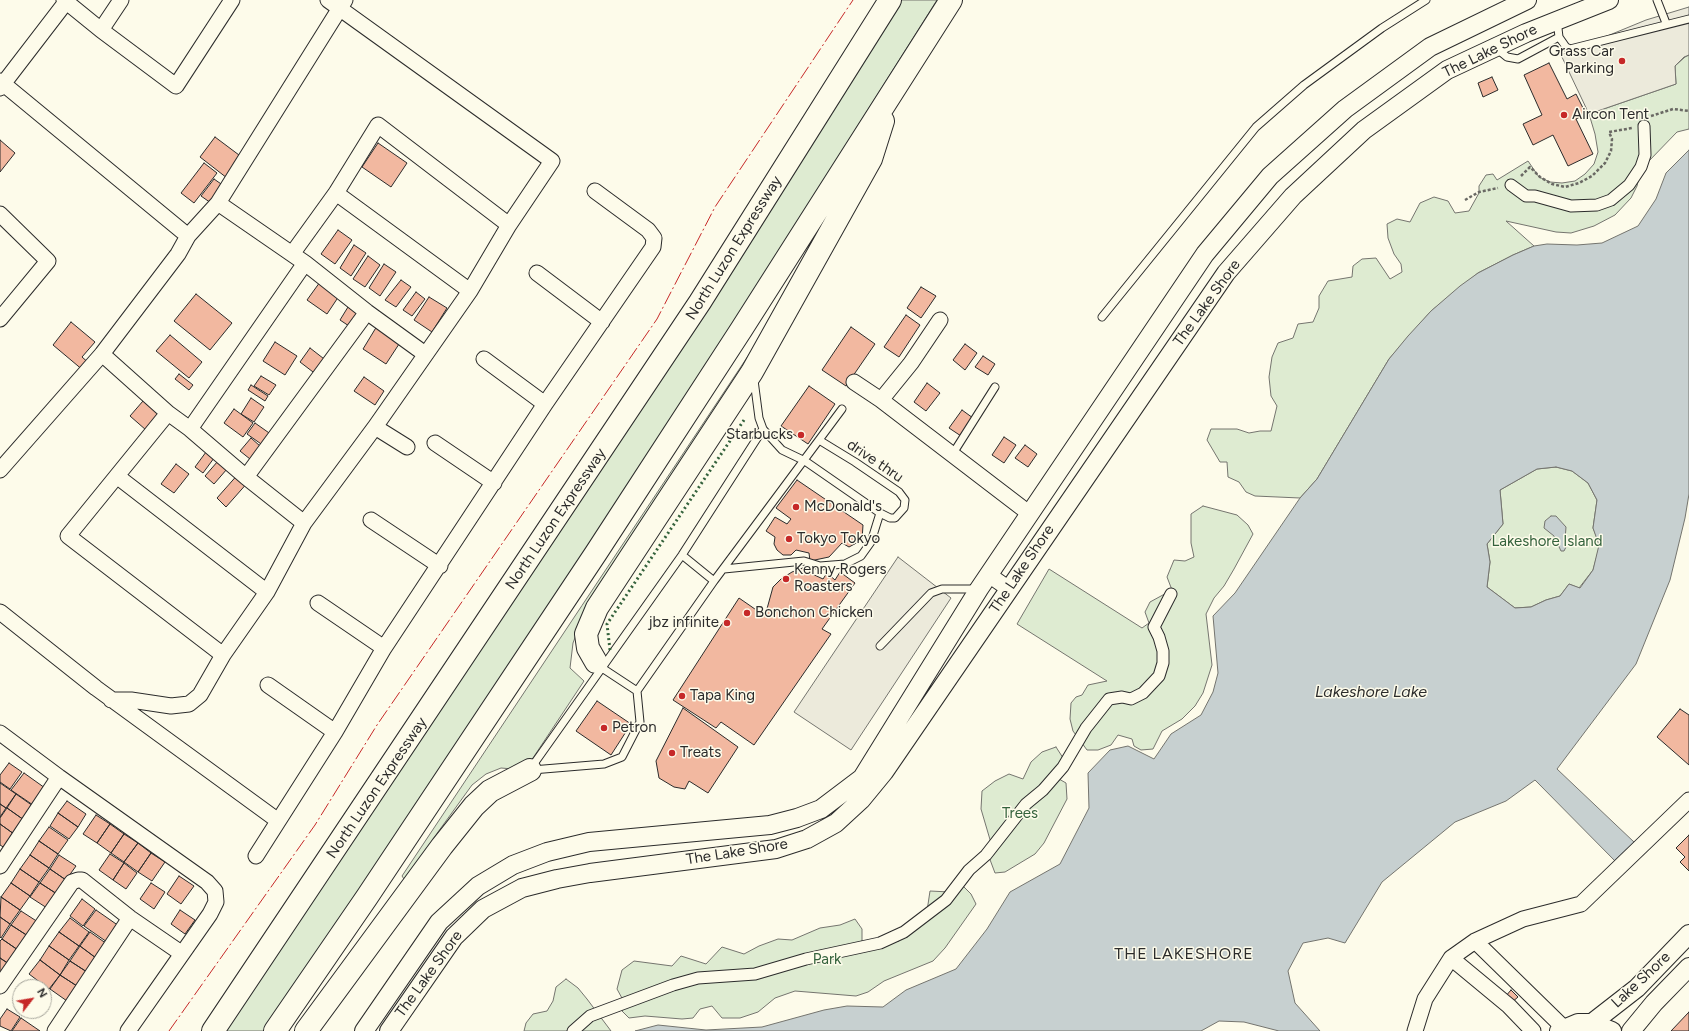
<!DOCTYPE html>
<html>
<head>
<meta charset="utf-8">
<style>
	body { margin:0 }
	#map { position:relative; width:1689px; height:1031px; overflow:hidden; background:#fdfbea; font-family:Figtree,sans-serif }
	canvas { display:block }
	.north { position:absolute; left:12px; top:979px; width:40px; height:40px; box-sizing:border-box; background:#fdfbea; border:1px solid #a9a89e; border-radius:50%; rotate:59deg; font-size:11px; font-weight:700; line-height:16px; text-align:center; color:#2b2b2b }
	.north::after { content:''; display:block; margin:auto; width:14px; height:18px; background:#c62828; clip-path:polygon(50% 0,100% 100%,50% 72%,0 100%) }
</style>
</head>
<body>
<div id="map">
<canvas width="1689" height="1031"></canvas>
<div class="north">N</div>
</div>
<script>
const ctx = document.querySelector('canvas').getContext('2d');
ctx.lineJoin = 'round';
function fill(path, color) {
  ctx.fillStyle = color;
  ctx.fill(path, 'evenodd');
}
function poly(rows) {
  const path = new Path2D();
  for (const r of rows) {
    path.moveTo(r[0], r[1]);
    for (let i = 2; i < r.length; i += 2) path.lineTo(r[i], r[i + 1]);
  }
  return path;
}
function strokePath(path, color, width, dash) {
  ctx.strokeStyle = color;
  ctx.lineWidth = width;
  ctx.lineCap = dash ? 'butt' : 'round';
  ctx.setLineDash(dash || []);
  ctx.stroke(path);
}
function label(font, color, halo, rows, align = 'center') {
  ctx.font = font + ' Figtree,sans-serif';
  ctx.lineWidth = 3;
  ctx.setLineDash([]);
  ctx.textBaseline = 'middle';
  ctx.strokeStyle = halo;
  ctx.fillStyle = color;
  for (const [text, x, y, turn = 0] of rows) {
    ctx.save();
    ctx.translate(x, y);
    ctx.rotate((+turn || 0) * Math.PI / 180);
    ctx.textAlign = isNaN(turn) ? turn : align;
    if (halo) ctx.strokeText(text, 0, 0);
    ctx.fillText(text, 0, 0);
    ctx.restore();
  }
}
const green = poly([
	[899,0,937,0,716,351,404,827,264,1031,221,1031,899,0],
	[1689,55,1689,129,1677,132,1648,162,1640,173,1637,186,1631,198,1615,215,1594,226,1571,233,1556,232,1506,221,1534,246,1513,255,1478,273,1431,311,1389,359,1317,479,1300,498,1255,496,1246,492,1239,482,1228,477,1227,462,1220,462,1207,440,1211,429,1237,429,1249,433,1260,431,1271,431,1277,406,1271,396,1269,377,1272,357,1278,343,1293,338,1298,324,1313,322,1319,308,1319,296,1328,281,1352,277,1353,266,1362,259,1376,258,1390,279,1402,272,1401,264,1394,254,1388,238,1387,224,1397,219,1410,222,1420,203,1434,197,1448,201,1455,213,1469,211,1479,193,1479,186,1486,175,1493,174,1497,180,1528,161,1539,177,1550,182,1562,183,1575,181,1585,174,1594,164,1598,152,1595,134,1589,114,1676,84,1675,66,1685,57,1689,55],
	[762,335,765,335,582,619,573,643,570,668,584,681,525,770,501,768,486,774,472,785,438,832,406,882,402,876,762,335],
	[1556,467,1572,471,1588,483,1597,500,1593,528,1600,545,1593,570,1579,588,1569,584,1560,596,1546,600,1531,607,1515,608,1487,587,1490,562,1487,544,1503,524,1500,490,1537,469,1556,467],
	[1203,506,1237,515,1248,525,1253,534,1234,569,1224,586,1214,598,1206,614,1212,665,1203,693,1195,706,1182,719,1162,731,1153,749,1141,750,1134,746,1132,739,1118,735,1111,745,1098,750,1087,750,1073,731,1070,719,1071,703,1076,697,1082,695,1088,685,1107,681,1017,624,1049,569,1142,628,1149,623,1145,612,1150,602,1172,590,1167,577,1174,560,1185,561,1194,557,1191,543,1191,514,1203,506],
	[1056,747,1065,761,1059,779,1066,783,1067,799,1044,843,1035,854,1005,872,995,873,989,857,991,843,981,809,982,791,995,781,1009,774,1023,779,1031,762,1042,752,1056,747],
	[962,885,971,894,976,904,945,948,933,961,884,981,868,992,856,996,795,991,775,998,758,1012,740,1018,722,1018,712,1006,700,1009,693,1018,682,1019,645,1016,629,1018,622,1011,623,1000,617,989,622,970,634,961,672,966,681,956,706,964,722,947,744,954,759,946,778,939,792,940,820,928,840,925,855,919,862,929,862,948,899,941,910,926,927,911,930,891,950,892,962,885],
	[566,979,578,988,587,999,611,1031,524,1031,526,1023,533,1014,547,1011,553,1001,556,987,566,979]
]);
const parking = poly([
	[1689,7,1689,55,1684,57,1675,66,1676,84,1589,114,1561,55,1646,20,1689,7],
	[898,557,951,598,851,750,794,712,898,557]
]);
const water = poly([
	[1689,150,1689,494,1685,518,1670,580,1636,664,1557,769,1634,842,1616,862,1535,780,1506,801,1455,822,1382,882,1345,943,1328,938,1303,943,1288,971,1295,1003,1320,1031,1279,1031,1244,1022,1219,1021,1201,1031,635,1031,658,1025,706,1030,762,1027,824,1010,847,1006,883,1007,906,990,956,969,987,929,1010,892,1060,864,1089,808,1088,773,1110,750,1128,746,1154,759,1171,734,1201,715,1213,692,1218,673,1213,616,1235,593,1300,498,1317,479,1389,359,1408,336,1431,311,1460,286,1478,273,1513,255,1534,246,1547,244,1577,245,1602,243,1638,226,1656,199,1666,173,1689,150],
	[1556,467,1572,471,1588,483,1597,500,1593,528,1599,545,1593,570,1580,588,1569,584,1560,596,1546,600,1531,607,1515,608,1487,587,1490,562,1487,544,1503,524,1500,490,1537,469,1556,467],
	[1551,516,1556,516,1566,527,1565,540,1566,547,1564,551,1561,551,1554,536,1544,528,1545,521,1551,516]
]);
const building = poly([
	[1549,63,1567,99,1576,94,1586,114,1576,119,1593,154,1568,166,1553,135,1533,145,1523,124,1542,115,1524,75,1549,63],
	[1492,77,1498,90,1483,97,1478,83,1492,77],
	[215,137,243,158,227,178,200,157,215,137],
	[0,140,15,153,0,172,0,140],
	[378,143,407,163,391,187,362,167,378,143],
	[204,163,217,173,194,203,181,193,204,163],
	[214,179,224,186,211,203,201,196,214,179],
	[338,230,352,240,335,264,321,254,338,230],
	[354,245,366,253,351,276,340,268,354,245],
	[368,256,380,265,365,287,353,279,368,256],
	[384,264,396,272,380,296,369,288,384,264],
	[401,280,411,287,396,307,385,300,401,280],
	[320,282,339,296,327,314,307,300,320,282],
	[921,287,936,296,921,318,907,308,921,287],
	[416,292,425,299,412,316,403,310,416,292],
	[196,294,232,323,210,350,174,321,196,294],
	[429,297,447,308,432,332,414,320,429,297],
	[348,307,360,315,352,328,340,320,348,307],
	[906,315,920,325,899,357,884,347,906,315],
	[71,322,95,342,82,357,90,364,84,371,53,345,71,322],
	[377,326,401,341,386,364,363,349,377,326],
	[851,327,875,344,846,386,822,370,851,327],
	[170,335,202,362,189,378,156,351,170,335],
	[275,342,297,356,285,375,263,361,275,342],
	[965,344,977,353,965,370,953,360,965,344],
	[310,348,328,362,317,375,300,362,310,348],
	[983,356,995,364,988,375,975,367,983,356],
	[179,374,193,385,189,390,175,379,179,374],
	[261,376,276,385,269,395,254,386,261,376],
	[364,377,384,391,375,405,354,391,364,377],
	[927,383,940,393,926,411,914,402,927,383],
	[251,385,268,396,265,401,248,390,251,385],
	[809,386,835,404,808,444,781,426,809,386],
	[251,398,264,407,254,422,241,414,251,398],
	[143,401,159,414,146,430,130,416,143,401],
	[234,409,253,423,243,437,224,423,234,409],
	[962,410,973,418,961,436,949,428,962,410],
	[255,423,272,435,264,446,247,434,255,423],
	[1004,437,1016,445,1004,463,992,455,1004,437],
	[251,438,260,446,250,459,240,451,251,438],
	[1025,445,1037,454,1028,467,1015,458,1025,445],
	[209,448,217,454,203,473,195,467,209,448],
	[218,461,227,469,214,484,205,476,218,461],
	[176,464,189,474,174,493,161,484,176,464],
	[240,472,249,481,226,507,217,498,240,472],
	[797,480,863,525,862,540,849,547,842,543,829,557,810,561,809,553,796,550,791,555,783,555,777,550,774,544,775,537,766,531,775,517,787,524,791,519,776,508,797,480],
	[808,566,810,573,823,579,827,573,835,580,840,572,855,583,822,629,831,634,754,745,721,722,716,728,673,700,739,598,765,616,773,587,781,579,792,572,808,566],
	[597,701,631,724,611,755,576,731,597,701],
	[683,708,738,747,708,793,689,781,685,789,674,787,659,778,656,761,683,708],
	[1680,709,1689,715,1689,765,1657,737,1680,709],
	[9,763,22,772,10,789,0,782,0,775,9,763],
	[24,773,45,788,33,805,11,790,24,773],
	[0,783,16,794,6,808,0,804,0,783],
	[16,794,33,806,24,820,7,808,16,794],
	[67,801,86,814,78,827,58,813,67,801],
	[0,804,6,808,0,817,0,804],
	[7,808,24,820,14,834,0,824,0,818,7,808],
	[58,813,78,827,69,839,50,826,58,813],
	[96,815,110,824,97,843,83,834,96,815],
	[0,824,14,834,5,848,0,845,0,824],
	[110,824,124,834,111,853,97,843,110,824],
	[49,827,68,840,58,854,39,841,49,827],
	[124,834,138,843,124,862,111,853,124,834],
	[1689,835,1689,871,1680,862,1685,857,1676,848,1689,835],
	[39,841,58,854,49,868,30,855,39,841],
	[138,843,151,853,138,872,124,862,138,843],
	[151,853,165,862,152,881,138,872,151,853],
	[110,854,124,863,113,880,99,870,110,854],
	[30,855,49,868,39,882,20,869,30,855],
	[59,855,76,866,66,880,50,869,59,855],
	[124,863,137,873,126,889,113,880,124,863],
	[20,869,39,882,30,896,11,883,20,869],
	[50,869,66,880,57,894,40,883,50,869],
	[179,876,194,886,181,904,167,894,179,876],
	[11,883,30,896,20,910,1,897,11,883],
	[40,883,57,894,47,908,30,897,40,883],
	[151,883,165,892,154,909,140,899,151,883],
	[1,897,20,910,10,924,0,917,1,897],
	[82,899,95,909,83,926,70,916,82,899],
	[96,910,119,926,107,942,84,926,96,910],
	[180,910,195,920,185,934,171,924,180,910],
	[21,911,38,922,28,936,11,925,21,911],
	[0,917,10,924,1,938,0,937,0,917],
	[70,918,89,932,79,946,59,932,70,918],
	[11,925,28,936,18,950,2,939,11,925],
	[59,932,79,946,69,960,49,946,59,932],
	[90,932,107,944,96,958,80,946,90,932],
	[2,939,18,950,9,964,0,958,0,941,2,939],
	[49,946,69,960,60,975,40,960,49,946],
	[80,946,96,958,87,972,70,961,80,946],
	[0,958,9,964,0,977,0,958],
	[40,960,60,975,49,989,29,974,40,960],
	[70,961,87,972,77,986,60,975,70,961],
	[60,975,77,986,67,1001,50,989,60,975],
	[1511,990,1518,997,1511,1003,1505,997,1511,990],
	[7,1009,20,1017,11,1031,0,1026,0,1019,7,1009],
	[1689,1012,1689,1031,1671,1031,1689,1012],
	[21,1018,40,1031,12,1031,21,1018]
]);
const path = poly([
	[1651,116,1673,109,1689,111],
	[1521,176,1530,167,1540,177,1552,184,1565,187,1579,183,1592,176,1605,163,1611,151,1612,139,1609,132,1632,128],
	[1465,200,1479,192,1498,188]
]);
const service = poly([
	[1657,0,1666,23],
	[1557,20,1559,37,1566,47,1570,49,1689,19],
	[1496,48,1507,57,1518,59,1559,37],
	[1102,317,1256,127,1304,85,1382,28,1426,0],
	[754,380,759,418,763,429,782,450,805,461,880,513,890,518,895,518,904,508,905,500,899,492,855,462,819,440],
	[952,455,995,387],
	[682,555,714,581],
	[724,569,804,561,820,566,845,564,861,556,871,542,880,513],
	[880,646,931,593,942,589,977,589],
	[599,666,637,691],
	[531,768,682,555,763,429],
	[532,770,604,764,622,757,640,722,637,691,714,581,842,409]
]);
const pedestrian = poly([
	[1511,185,1526,196,1535,196,1571,206,1597,205,1611,200,1629,185,1641,167,1645,155,1644,126],
	[573,1031,590,1016,673,985,698,978,755,974,806,959,880,943,904,932,946,900,969,870,986,855,1026,804,1043,790,1063,767,1086,728,1109,699,1122,697,1131,699,1143,693,1159,676,1163,663,1163,651,1159,637,1154,627,1171,594]
]);
const minor = poly([
	[64,0,101,30,176,86,232,0],
	[101,30,121,0],
	[0,81,188,236],
	[0,88,66,2],
	[336,193,470,291],
	[218,203,305,263,367,312,425,354],
	[0,214,48,261,0,319],
	[292,254,336,193,378,125,509,225],
	[537,273,602,322],
	[102,354,168,413,190,429,246,477,304,523],
	[484,359,545,404],
	[854,382,881,400,1030,514],
	[881,400,911,363,940,320],
	[168,413,68,536,223,655],
	[375,427,407,447],
	[190,429,305,263],
	[435,443,494,483],
	[0,470,102,354,178,254,188,236,218,203,345,0],
	[118,477,267,592],
	[246,477,367,312],
	[371,520,440,566],
	[989,575,1009,589],
	[318,603,384,648],
	[0,612,96,688,277,820],
	[268,685,335,732],
	[111,700,131,700,171,706,189,704,200,695,223,655,267,592,304,523,375,427,470,291,509,225,552,161,328,0],
	[0,733,59,777,207,882,215,891,216,902,210,914,128,1031],
	[256,856,335,732,384,648,545,404,653,247,654,238,648,230,595,191],
	[0,866,59,777],
	[1475,941,1564,1028],
	[1451,958,1509,1006,1533,1031],
	[0,986,72,882,78,880,82,880,130,918,181,953],
	[55,1031,130,918],
	[1415,1031,1425,999,1451,958,1475,941,1523,919,1581,904,1689,800]
]);
const tertiary = poly([
	[1592,1023,1637,988,1689,934],
	[364,1031,439,922,478,886,513,865,547,852,589,842,770,825,797,818,821,809,862,778,979,589,1205,254,1270,176,1345,109,1430,47,1527,0],
	[389,1031,454,937,483,909,522,888,557,879,590,873,776,849,807,839,836,823,861,800,884,772,1226,273,1293,196,1364,130,1447,70,1526,33,1609,0],
	[1559,1031,1578,1023,1592,1023,1612,1031],
	[1631,1031,1654,1003,1689,967]
]);
const motorway = poly([
	[596,662,588,648,586,634,597,608,752,372,871,159,883,121],
	[213,1031,700,302,890,0],
	[275,1031,367,897,596,553,741,330,951,0],
	[306,1031,442,846,474,806,490,791,530,770]
]);
const hedge = poly([
	[610,650,607,624,744,420]
]);
const power = poly([
	[169,1031,315,825,377,725,657,319,715,207,853,0]
]);
const markers = [
	[1622,61,4,"#c62828"],
	[1564,115,4,"#c62828"],
	[801,435,4,"#c62828"],
	[796,507,4,"#c62828"],
	[789,539,4,"#c62828"],
	[786,579,4,"#c62828"],
	[747,613,4,"#c62828"],
	[727,623,4,"#c62828"],
	[682,696,4,"#c62828"],
	[604,728,4,"#c62828"],
	[672,753,4,"#c62828"]
];
const streetNames = [
	["The Lake Shore",1490,51,-26],
	["North Luzon Expressway",734,248,-58],
	["The Lake Shore",1207,303,-54],
	["drive thru",875,461,34],
	["North Luzon Expressway",556,519,-56],
	["The Lake Shore",1022,569,-56],
	["North Luzon Expressway",377,788,-56],
	["The Lake Shore",737,852,-9],
	["The Lake Shore",429,974,-54],
	["Lake Shore",1641,980,-43]
];
const poiNames = [
	["Grass Car",1614,52,"right"],
	["Parking",1614,69,"right"],
	["Aircon Tent",1572,115],
	["Starbucks",793,435,"right"],
	["McDonald's",804,507],
	["Tokyo Tokyo",797,539],
	["Kenny Rogers",794,570],
	["Roasters",794,587],
	["Bonchon Chicken",755,613],
	["jbz infinite",719,623,"right"],
	["Tapa King",690,696],
	["Petron",612,728],
	["Treats",680,753]
];
const parkNames = [
	["Lakeshore Island",1547,542],
	["Trees",1020,814],
	["Park",827,960]
];
const waterNames = [
	["Lakeshore Lake",1371,692]
];
const neighbourhoodNames = [
	["THE LAKESHORE",1184,954]
];
fill(green, '#deebd1');
strokePath(green, '#74746e', 1);
fill(parking, '#eceadb');
strokePath(parking, '#74746e', 1);
fill(water, '#c7d0d0');
strokePath(water, '#74746e', 1);
fill(building, '#f2b8a0');
strokePath(building, '#2b2b2b', 1);
strokePath(service, '#2b2b2b', 9);
strokePath(pedestrian, '#2b2b2b', 13);
strokePath(minor, '#2b2b2b', 17);
strokePath(tertiary, '#2b2b2b', 20);
strokePath(motorway, '#2b2b2b', 24);
strokePath(path, '#6a6964', 2.5, [3, 2]);
strokePath(service, '#fdfbea', 7);
strokePath(pedestrian, '#fdfbea', 11);
strokePath(minor, '#fdfbea', 15);
strokePath(tertiary, '#fdfbea', 18);
strokePath(motorway, '#fdfbea', 22);
strokePath(hedge, '#34623c', 3, [2, 3]);
strokePath(power, '#c62828', 1, [14, 3, 2, 3]);
for (const [x, y, r, color] of markers) {
  const dot = new Path2D();
  dot.arc(x, y, r, 0, 2 * Math.PI);
  ctx.fillStyle = color;
  ctx.fill(dot);
  strokePath(dot, '#fdfbea', 1.5);
}
label('15px', '#2b2b2b', '#fdfbea', streetNames);
label('15px', '#2b2b2b', '#fdfbea', poiNames, 'left');
label('15px', '#34623c', '#fdfbea', parkNames);
label('italic 16px', '#2b2b2b', '#fdfbea', waterNames);
ctx.letterSpacing = '1px';
label('16px', '#2b2b2b', '#fdfbea', neighbourhoodNames);
ctx.letterSpacing = '0px';
</script>
</body>
</html>
